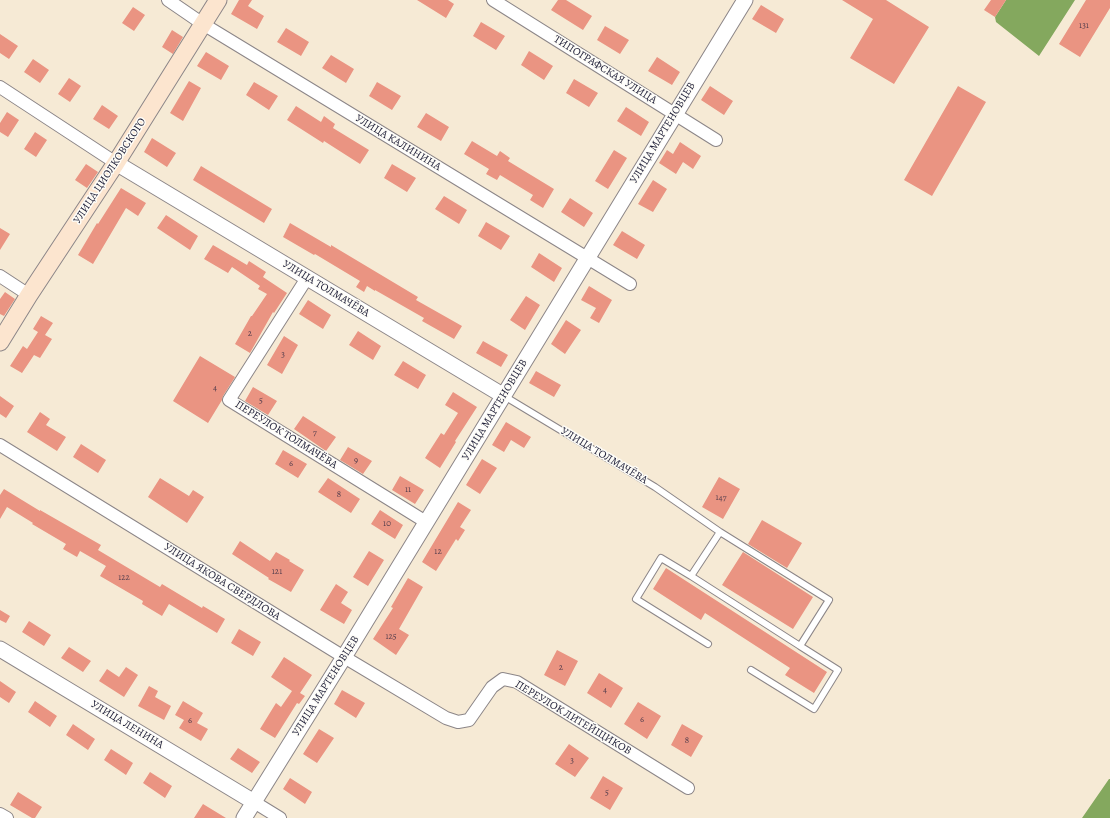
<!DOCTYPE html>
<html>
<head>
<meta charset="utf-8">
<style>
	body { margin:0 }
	canvas { display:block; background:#f6ead5 }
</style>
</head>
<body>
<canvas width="1110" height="818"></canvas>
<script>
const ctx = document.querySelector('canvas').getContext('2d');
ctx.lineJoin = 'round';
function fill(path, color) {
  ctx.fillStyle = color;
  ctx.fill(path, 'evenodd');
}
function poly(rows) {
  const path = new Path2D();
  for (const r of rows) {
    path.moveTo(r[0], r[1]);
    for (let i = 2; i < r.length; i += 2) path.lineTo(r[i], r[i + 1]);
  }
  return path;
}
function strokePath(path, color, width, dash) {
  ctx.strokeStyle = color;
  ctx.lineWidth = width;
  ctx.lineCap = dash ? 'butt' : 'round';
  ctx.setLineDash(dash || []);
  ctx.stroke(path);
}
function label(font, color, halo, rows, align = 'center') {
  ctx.font = font + ' Alegreya,serif';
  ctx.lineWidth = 3;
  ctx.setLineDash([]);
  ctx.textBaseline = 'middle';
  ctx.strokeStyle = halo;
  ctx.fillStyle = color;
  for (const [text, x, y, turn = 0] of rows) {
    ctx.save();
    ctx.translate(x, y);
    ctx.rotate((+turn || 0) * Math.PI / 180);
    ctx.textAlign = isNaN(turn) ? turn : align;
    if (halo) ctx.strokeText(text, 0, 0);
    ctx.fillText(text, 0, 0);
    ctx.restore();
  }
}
const forest = poly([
	[1006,0,1075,0,1039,56,996,22,995,17],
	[1109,779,1110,779,1110,818,1082,818]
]);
const building = poly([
	[239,0,252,0,248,6,264,16,257,29,231,14],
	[417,0,448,0,454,4,446,18],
	[558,0,566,0,592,16,583,30,551,10],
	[842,0,886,0,929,27,894,84,850,58,873,19],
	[991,0,1006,0,995,17,984,10],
	[1086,0,1110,0,1110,8,1080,57,1059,44],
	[761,5,784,19,776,33,752,19],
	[133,7,145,15,134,31,122,23],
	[481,22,505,36,496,50,473,36],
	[605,26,629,40,620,54,597,40],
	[286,28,309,42,301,56,277,42],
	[172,30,183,37,173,54,162,47],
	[0,34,18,46,9,59,0,53],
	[529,51,553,66,544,80,521,65],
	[206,52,229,66,221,80,197,66],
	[331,55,354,69,346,83,322,68],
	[657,57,680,72,672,85,648,71],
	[33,59,49,70,40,83,24,72],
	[69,78,81,86,70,102,58,94],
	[574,79,598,93,589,107,566,93],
	[189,81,201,88,183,121,170,113],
	[254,82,278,96,269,110,246,95],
	[377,82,401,96,392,110,369,96],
	[710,86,733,101,724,115,701,100],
	[958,86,986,102,932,196,904,180],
	[102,105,118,116,109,129,93,119],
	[296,106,321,122,324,116,335,124,333,128,369,150,360,164,324,141,323,143,287,120],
	[626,107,649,122,641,136,617,121],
	[7,112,19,120,8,137,0,132,0,123],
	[426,113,449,127,441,141,417,127],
	[35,132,47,140,36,157,24,149],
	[152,138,176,153,167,167,144,152],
	[472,141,497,156,500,151,510,158,508,161,554,189,543,208,530,200,533,195,500,175,497,180,486,174,489,169,464,154],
	[680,142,701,156,693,169,683,162,676,174,659,163,667,150,673,154],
	[614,150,627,158,608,189,595,181],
	[86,164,98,172,87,188,75,180],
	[392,164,416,178,407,192,384,178],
	[201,166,272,209,264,223,193,180],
	[653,180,667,189,653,212,638,204],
	[121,188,146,203,138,216,126,208,93,264,78,255,97,223,98,224],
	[444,196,467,210,459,224,435,209],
	[570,198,593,213,584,227,561,212],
	[166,215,198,236,190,250,157,228],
	[486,222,510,236,501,250,478,236],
	[290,223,331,247,331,245,418,297,416,300,462,326,454,339,422,321,424,318,375,290,375,291,367,286,364,292,356,287,360,281,315,254,314,255,283,237],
	[0,228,10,234,0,250],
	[622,231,645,245,637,259,613,245],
	[213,245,247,265,249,261,266,272,263,277,287,293,274,313,273,312,250,353,235,344,251,316,252,316,267,294,258,289,260,286,232,267,228,273,204,259],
	[539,253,562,268,554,282,531,267],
	[589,286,612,300,599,323,590,318,596,308,581,300],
	[5,292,15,299,4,316,0,314,0,299],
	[526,296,540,305,525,330,510,320],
	[308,300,331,315,323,329,299,314],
	[41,316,53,323,45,335,52,339,40,358,34,355,22,373,10,366,23,346,27,349,38,332,33,329],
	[566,320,581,330,565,354,551,344],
	[358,331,381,346,373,360,349,345],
	[284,336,298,345,282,374,267,365],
	[483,341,508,355,501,367,476,353],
	[200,356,235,377,223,396,222,400,208,423,173,401],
	[403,361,426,375,418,389,394,375],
	[536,371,561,385,554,397,529,383],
	[253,387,277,401,268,415,245,401],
	[453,392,477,407,455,441,456,442,440,468,425,458,441,433,444,435,458,413,445,405],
	[0,396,14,406,6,418,0,414],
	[40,412,50,419,46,425,66,437,57,451,27,432],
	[303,416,336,437,326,451,294,429],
	[506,422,531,437,524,448,511,440,504,452,492,445],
	[81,444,106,460,98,473,73,457],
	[348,447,372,461,363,474,340,460],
	[283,450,307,464,298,478,275,464],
	[482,459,497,468,480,494,466,485],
	[400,476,424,490,415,504,392,490],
	[719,477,740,489,723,519,702,507],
	[160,478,189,496,193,490,204,497,187,523,148,497],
	[328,478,360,499,351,513,318,492],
	[4,489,40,511,40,510,101,545,98,550,160,587,162,584,202,608,203,606,225,619,217,633,169,604,162,616,142,604,143,601,100,576,106,566,80,551,77,557,63,549,66,544,32,524,33,523,7,507,0,519,0,495],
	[458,502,471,510,460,527,465,530,458,541,456,539,436,571,422,562],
	[380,510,403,525,395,539,371,524],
	[762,520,802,543,787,568,748,544],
	[240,541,270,561,276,552,290,560,289,561,304,570,291,592,268,579,269,578,232,554],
	[369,551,384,560,368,586,353,577],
	[743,552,813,597,793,629,722,585],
	[666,568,827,672,814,693,785,675,790,668,705,613,701,620,653,589],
	[408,578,423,587,399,629,409,635,396,655,373,639,393,608,391,607],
	[336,584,348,592,341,603,352,610,344,624,320,610],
	[0,610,10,616,6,623,0,620],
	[29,621,51,635,44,646,22,632],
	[239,629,261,642,253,656,231,643],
	[69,647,91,661,83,672,61,658],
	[557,650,578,661,565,686,544,675],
	[284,657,312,675,300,693,305,696,299,704,297,703,275,738,260,729,276,703,281,707,292,691,271,677],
	[126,667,138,675,124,697,99,681,107,669,119,677],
	[599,673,623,688,611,708,587,693],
	[0,681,16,692,9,703,0,697],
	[149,686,158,691,155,697,171,706,164,720,138,706],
	[342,690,365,703,356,718,334,704],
	[35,701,57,716,50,727,28,712],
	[183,701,203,713,197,723,208,729,201,741,179,728,184,720,175,715],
	[638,702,661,716,647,739,624,724],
	[73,724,95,739,88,750,66,735],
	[682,724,703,736,691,757,671,745],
	[319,729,334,738,317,763,303,754],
	[569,744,589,758,575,777,555,764],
	[238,748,260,762,252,773,230,759],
	[111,749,133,763,126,775,104,760],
	[150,772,172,786,165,798,143,783],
	[603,776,623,788,610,810,590,798],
	[290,778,312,792,305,804,283,789],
	[18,792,42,807,35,818,32,818,10,805],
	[203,804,226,818,194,818]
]);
const service = poly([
	[504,396,655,487,720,532,829,600,800,646,691,576,720,532],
	[691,576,661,558,636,599,708,644],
	[751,670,814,709,838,670,800,646]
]);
const minor = poly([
	[168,0,203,24,630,284],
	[493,0,716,140],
	[0,87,116,163],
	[0,276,29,295],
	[307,278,229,400,426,522],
	[0,445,344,657,446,718,458,722,469,720,492,687,503,679,517,682,688,788],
	[254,802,280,818],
	[0,814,7,818]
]);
const tertiary = poly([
	[116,163,504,396],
	[0,649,254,802],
	[244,818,344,657,745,0]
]);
const secondary = poly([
	[0,342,29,295,116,163,218,0]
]);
const numberNames = [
	["131",1084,26],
	["2",250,334],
	["3",283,355],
	["4",215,388],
	["5",261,401],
	["7",315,433],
	["9",356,461],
	["6",291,464],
	["11",408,490],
	["8",339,495],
	["147",721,498],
	["10",387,524],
	["12",438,552],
	["121",277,572],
	["122",124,578],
	["125",391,637],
	["2",561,668],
	["4",605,690],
	["6",642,720],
	["6",190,721],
	["8",687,741],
	["3",572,761],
	["5",607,793]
];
const streetNames = [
	["ТИПОГРАФСКАЯ УЛИЦА",605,70,32],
	["УЛИЦА МАРТЕНОВЦЕВ",663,133,-59],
	["УЛИЦА КАЛИНИНА",398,143,31],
	["УЛИЦА ЦИОЛКОВСКОГО",110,171,-57],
	["УЛИЦА ТОЛМАЧЁВА",326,289,31],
	["УЛИЦА МАРТЕНОВЦЕВ",495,410,-59],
	["ПЕРЕУЛОК ТОЛМАЧЁВА",286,435,32],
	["УЛИЦА ТОЛМАЧЁВА",604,456,31],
	["УЛИЦА ЯКОВА СВЕРДЛОВА",222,582,32],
	["УЛИЦА МАРТЕНОВЦЕВ",326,686,-58],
	["ПЕРЕУЛОК ЛИТЕЙЩИКОВ",573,718,31],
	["УЛИЦА ЛЕНИНА",127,725,31]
];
fill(forest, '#84a85e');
fill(building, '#ea9482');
strokePath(service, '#8c8688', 8);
strokePath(minor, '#8c8688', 14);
strokePath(tertiary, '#8c8688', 17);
strokePath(secondary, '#8c8688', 19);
strokePath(service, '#fff', 6);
strokePath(minor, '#fff', 12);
strokePath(tertiary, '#fff', 15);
strokePath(secondary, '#fce5cf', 17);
label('9px', '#543e4d', null, numberNames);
label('11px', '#22223b', '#fdfcf7', streetNames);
</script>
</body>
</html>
